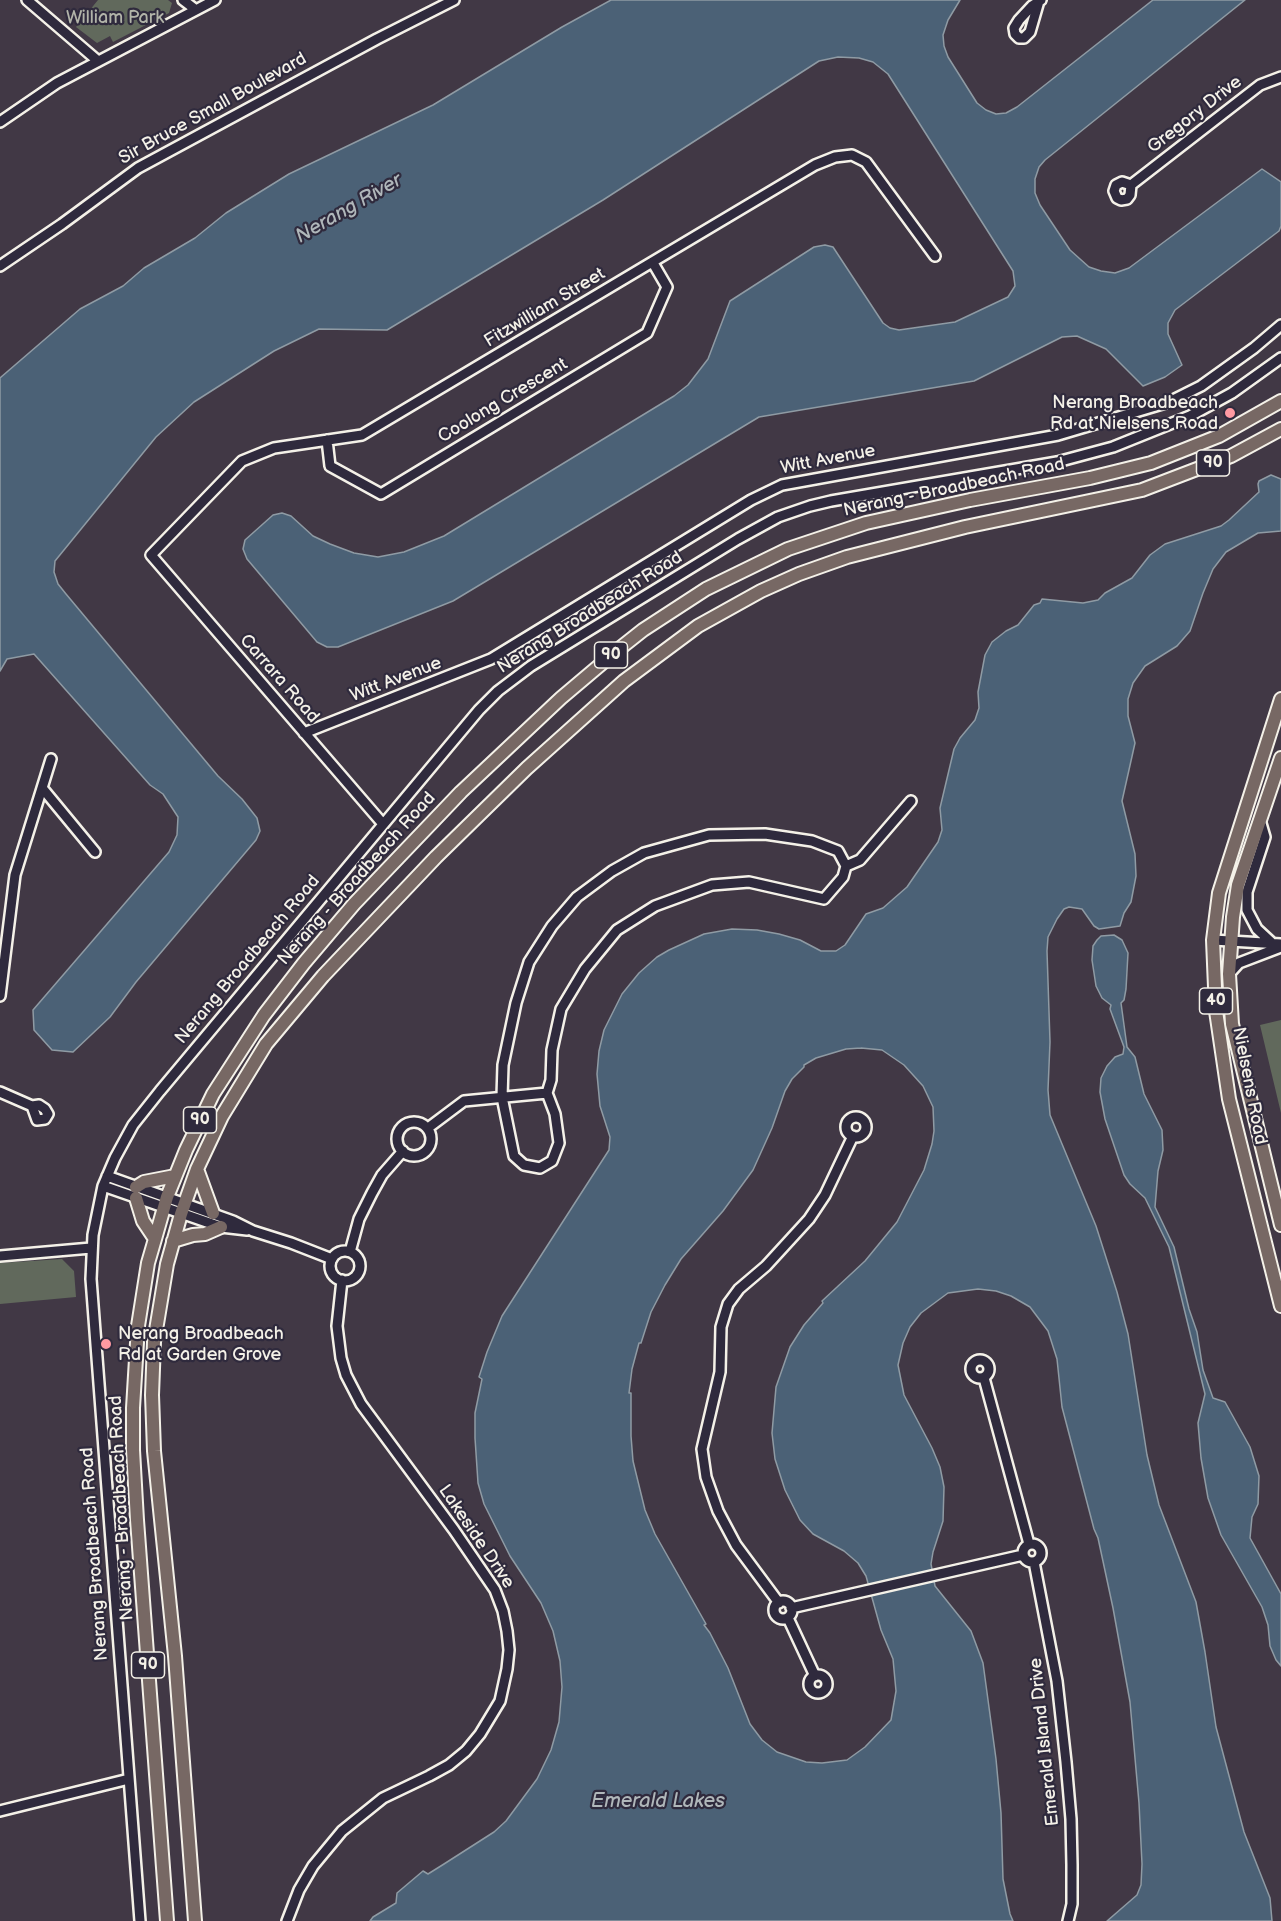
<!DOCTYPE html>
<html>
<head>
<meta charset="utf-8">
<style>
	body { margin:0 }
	canvas { display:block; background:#413845 }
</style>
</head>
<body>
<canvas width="1281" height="1921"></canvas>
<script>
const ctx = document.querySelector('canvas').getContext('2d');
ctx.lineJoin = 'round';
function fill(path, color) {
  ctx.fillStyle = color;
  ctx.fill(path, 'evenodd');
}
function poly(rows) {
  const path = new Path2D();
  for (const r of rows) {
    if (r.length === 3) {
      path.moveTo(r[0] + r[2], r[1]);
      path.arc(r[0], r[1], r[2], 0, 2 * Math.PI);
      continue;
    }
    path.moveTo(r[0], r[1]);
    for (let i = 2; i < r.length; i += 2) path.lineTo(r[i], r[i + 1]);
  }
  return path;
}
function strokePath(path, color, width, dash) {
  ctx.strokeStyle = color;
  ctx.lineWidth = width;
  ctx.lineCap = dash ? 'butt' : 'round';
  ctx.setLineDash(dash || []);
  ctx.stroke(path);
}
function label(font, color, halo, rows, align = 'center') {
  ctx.font = font + ' "Balsamiq Sans",sans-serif';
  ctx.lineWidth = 4.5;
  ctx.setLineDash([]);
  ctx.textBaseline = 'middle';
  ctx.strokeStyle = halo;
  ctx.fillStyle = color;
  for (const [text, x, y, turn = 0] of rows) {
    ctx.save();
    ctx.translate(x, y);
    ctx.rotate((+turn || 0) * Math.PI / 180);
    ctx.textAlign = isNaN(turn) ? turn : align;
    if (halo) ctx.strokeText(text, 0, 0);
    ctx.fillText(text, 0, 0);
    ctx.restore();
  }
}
const green = poly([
	[98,0,168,0,172,3,169,13,113,42,110,36,97,43,76,27],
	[1281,1020,1281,1113,1260,1025],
	[62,1259,74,1271,76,1297,0,1304,0,1263]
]);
const water = poly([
	[611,0,960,0,948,20,943,35,944,46,948,57,977,103,986,110,996,114,1006,113,1017,107,1153,0,1245,0,1045,160,1039,167,1035,179,1035,193,1040,205,1070,250,1089,267,1101,271,1115,273,1129,268,1262,169,1281,182,1281,226,1279,231,1175,310,1168,323,1168,334,1182,365,1165,377,1143,386,1106,349,1077,336,1062,337,974,381,759,417,453,601,338,647,327,647,317,642,247,559,243,549,245,540,273,515,282,513,291,516,313,536,330,544,354,553,378,557,404,552,444,536,674,396,688,385,708,359,730,301,814,247,825,245,833,247,883,323,890,328,899,330,955,322,1008,297,1015,286,1013,271,888,74,873,62,859,58,838,57,819,61,603,200,387,330,319,329,274,351,194,402,156,437,55,561,54,572,58,584,66,594,218,776,242,799,257,818,260,831,256,840,136,982,110,1017,73,1052,52,1050,34,1030,33,1010,169,852,177,835,178,817,163,794,150,785,34,654,7,659,0,671,0,378,80,309,123,286,144,268,195,238,226,213,289,174,433,105,562,27,611,0],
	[1271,475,1281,479,1281,531,1258,533,1226,552,1213,569,1203,593,1190,631,1177,646,1145,666,1133,683,1128,699,1128,716,1135,743,1122,801,1135,854,1136,876,1131,902,1124,913,1120,926,1099,929,1094,926,1082,909,1069,907,1064,909,1057,919,1048,937,1047,951,1050,1042,1048,1090,1050,1115,1096,1226,1117,1292,1128,1334,1147,1455,1159,1505,1196,1602,1205,1652,1216,1727,1244,1832,1270,1898,1272,1921,1107,1921,1137,1895,1141,1885,1142,1864,1139,1803,1130,1702,1113,1608,1098,1538,1094,1529,1062,1407,1057,1359,1048,1331,1030,1307,1011,1296,996,1291,978,1289,948,1293,921,1313,910,1327,903,1343,898,1365,904,1395,932,1448,940,1467,944,1487,943,1521,933,1552,931,1564,935,1586,971,1631,983,1663,996,1759,1001,1813,1003,1879,1010,1914,1013,1921,370,1921,373,1917,396,1903,397,1893,423,1871,428,1874,444,1864,494,1832,506,1821,537,1779,551,1750,559,1722,562,1687,560,1661,553,1631,541,1603,510,1556,484,1504,478,1483,475,1438,475,1413,482,1379,479,1377,487,1352,502,1316,609,1150,610,1137,600,1106,597,1074,599,1051,604,1030,622,994,639,973,657,957,669,950,704,934,732,929,757,930,779,934,800,940,821,951,836,951,845,945,866,914,883,908,907,887,938,842,942,830,940,808,954,749,960,738,975,720,979,708,978,692,985,655,992,642,1006,631,1018,625,1034,605,1040,603,1042,599,1083,603,1098,600,1105,593,1132,578,1150,555,1165,544,1221,526,1229,520,1259,492,1258,484,1259,481,1271,475],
	[861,1048,882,1050,904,1065,923,1086,933,1107,934,1131,932,1144,924,1170,897,1222,865,1261,822,1301,823,1303,804,1325,790,1347,776,1387,772,1433,775,1459,785,1490,800,1520,813,1534,844,1551,858,1563,866,1576,881,1630,893,1659,896,1691,891,1720,865,1747,847,1760,822,1763,806,1762,777,1752,762,1740,750,1724,728,1668,710,1633,704,1625,706,1624,655,1534,645,1510,633,1461,631,1436,631,1393,629,1393,632,1369,639,1343,641,1343,651,1312,665,1285,681,1259,723,1211,753,1170,772,1128,785,1091,792,1079,804,1067,804,1065,816,1058,846,1049,861,1048],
	[1114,935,1122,940,1128,953,1126,989,1124,1000,1121,1003,1127,1047,1135,1057,1144,1094,1162,1130,1163,1150,1158,1171,1155,1207,1174,1247,1189,1309,1197,1332,1203,1370,1213,1398,1225,1402,1250,1447,1259,1476,1258,1504,1252,1517,1250,1538,1281,1594,1281,1666,1276,1660,1270,1646,1268,1625,1262,1607,1221,1535,1208,1498,1201,1458,1198,1423,1205,1394,1169,1247,1145,1198,1130,1184,1124,1175,1105,1119,1100,1092,1101,1078,1107,1066,1115,1057,1123,1054,1124,1047,1110,1009,1111,1005,1102,998,1096,986,1092,960,1093,946,1097,940,1101,936,1114,935]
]);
const minor = poly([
	[27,0,98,61],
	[183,0,196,10],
	[1039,1,1030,32,1024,38,1019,38,1015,34,1014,28,1019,20,1032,6,1041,0],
	[0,122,57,83,215,0],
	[1122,182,1131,185,1130,195,1127,199,1121,200,1117,198,1114,191,1116,185,1122,182],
	[1131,185,1260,85,1281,77],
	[0,266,62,224,138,168,377,39,454,0],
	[327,440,330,466,381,494,647,333,667,287,653,263],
	[304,733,491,659,751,500,782,485,1058,435,1169,402,1201,386,1254,348,1281,325],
	[43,789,95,852],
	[1260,820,1265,837,1247,892,1247,910,1257,929,1271,942],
	[383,824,151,555,242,461,274,448,362,435,815,165,835,157,852,155,866,162,935,256],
	[765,834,812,841,838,851,846,866,843,877,824,899,749,882,712,885,655,906,617,930,585,969,561,1009,552,1050,551,1080,547,1093,555,1114,559,1143,552,1161,540,1168,524,1165,514,1156,502,1097,503,1065,516,1003,529,962,552,926,577,897,612,871,644,853,709,835,765,834],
	[846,866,860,860,911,801],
	[1213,940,1281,944],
	[1229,974,1239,963,1281,947],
	[0,996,15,875,51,759],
	[0,1092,32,1106,39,1105,45,1109,48,1114,45,1119,37,1120,32,1106],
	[856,1127,10],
	[414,1139,17],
	[428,1128,464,1101,547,1093],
	[107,1176,233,1221,253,1231,291,1243,332,1259],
	[103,1186,221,1227,247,1230],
	[345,1266,15],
	[350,1252,359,1219,372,1193,382,1175,403,1151],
	[0,1256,91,1248],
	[980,1369,9],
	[984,1378,1029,1544],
	[1032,1553,9],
	[1034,1562,1057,1681,1066,1762,1071,1819,1072,1865,1072,1904,1068,1921],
	[783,1610,9],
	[779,1603,736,1545,718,1511,706,1477,702,1449,720,1372,721,1327,728,1304,739,1289,766,1266,809,1219,825,1195,853,1136],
	[791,1608,1023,1555],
	[788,1618,815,1676],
	[818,1684,9],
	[0,1811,129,1779],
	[140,1921,91,1279,93,1235,103,1186,115,1158,133,1125,160,1091,479,710,498,691,531,666,738,539,778,517,810,506,831,501,1057,462,1113,447,1190,416,1232,393,1281,358],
	[287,1921,299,1890,313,1866,342,1831,383,1798,429,1776,449,1765,466,1751,480,1734,500,1701,507,1669,509,1650,507,1631,503,1611,495,1590,454,1530,361,1404,346,1375,341,1358,337,1326,342,1280]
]);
const major = poly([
	[1281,699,1219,893,1213,940,1216,1011,1229,1099,1281,1306],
	[1281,758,1238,885,1233,917,1229,974,1232,1024,1281,1225],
	[197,1169,213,1213],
	[136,1187,144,1182,175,1176],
	[136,1198,143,1221,155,1239],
	[173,1241,193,1235,205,1234,221,1227],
	[167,1921,137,1520,133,1450,133,1408,138,1326,148,1263,155,1239,167,1197,186,1150,213,1094,264,1015,304,963,354,904,461,792,561,698,619,649,643,630,706,589,788,549,866,523,970,500,1090,478,1151,463,1219,436,1281,401],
	[195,1921,175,1656,154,1451,152,1395,154,1342,167,1264,181,1214,197,1169,222,1116,266,1044,323,976,436,857,527,768,624,681,698,626,761,591,799,574,847,557,965,527,1142,490,1231,456,1281,429]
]);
const markers = [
	[1230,413,6,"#ff9aa2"],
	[106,1344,6,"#ff9aa2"]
];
const shields = [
	[1213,463,33],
	[611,655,33],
	[1216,1001,33],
	[200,1120,33],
	[148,1665,33]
];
const shieldNames = [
	["90",1213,463],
	["90",611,655],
	["40",1216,1001],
	["90",200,1120],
	["90",148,1665]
];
const parkNames = [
	["William Park",115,18]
];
const streetNames = [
	["Sir Bruce Small Boulevard",213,109,-29],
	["Gregory Drive",1195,115,-38],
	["Fitzwilliam Street",545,308,-31],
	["Coolong Crescent",503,401,-31],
	["Witt Avenue",828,460,-11],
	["Nerang - Broadbeach Road",954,488,-12],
	["Nerang Broadbeach Road",590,613,-32],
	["Carrara Road",279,679,49],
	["Witt Avenue",396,680,-21],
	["Nerang - Broadbeach Road",357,879,-48],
	["Nerang Broadbeach Road",248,960,-50],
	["Nielsens Road",1249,1086,79],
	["Nerang - Broadbeach Road",122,1508,-93],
	["Lakeside Drive",476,1537,56],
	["Nerang Broadbeach Road",95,1554,-94],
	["Emerald Island Drive",1045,1742,-96]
];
const poiNames = [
	["Nerang Broadbeach",1218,403],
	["Rd at Nielsens Road",1218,424],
	["Nerang Broadbeach",118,1334,"left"],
	["Rd at Garden Grove",118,1355,"left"]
];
const waterNames = [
	["Nerang River",349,209,-30],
	["Emerald Lakes",658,1802]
];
fill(green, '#61695c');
fill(water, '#4b6176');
strokePath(water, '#8f9ba4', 1.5);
strokePath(minor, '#f4f1e8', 14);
strokePath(major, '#f4f1e8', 16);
strokePath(minor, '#2f2a3d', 9);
strokePath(major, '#776864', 12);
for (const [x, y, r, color] of markers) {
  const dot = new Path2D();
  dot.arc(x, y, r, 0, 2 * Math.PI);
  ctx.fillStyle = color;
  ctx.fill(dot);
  strokePath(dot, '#2f2a3d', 2);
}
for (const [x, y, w] of shields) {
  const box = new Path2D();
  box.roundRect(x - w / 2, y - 13, w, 26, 4.5);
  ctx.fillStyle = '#2f2a3d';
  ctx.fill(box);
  strokePath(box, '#f4f1e8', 1.5);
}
label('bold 16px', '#f4f1e8', null, shieldNames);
label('18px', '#b2b4a9', '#2f2a3d', parkNames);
label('18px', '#f4f1e8', '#2f2a3d', streetNames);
label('18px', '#f4f1e8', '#2f2a3d', poiNames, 'right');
label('italic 20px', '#b0b7ba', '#2f2a3d', waterNames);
</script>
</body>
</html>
